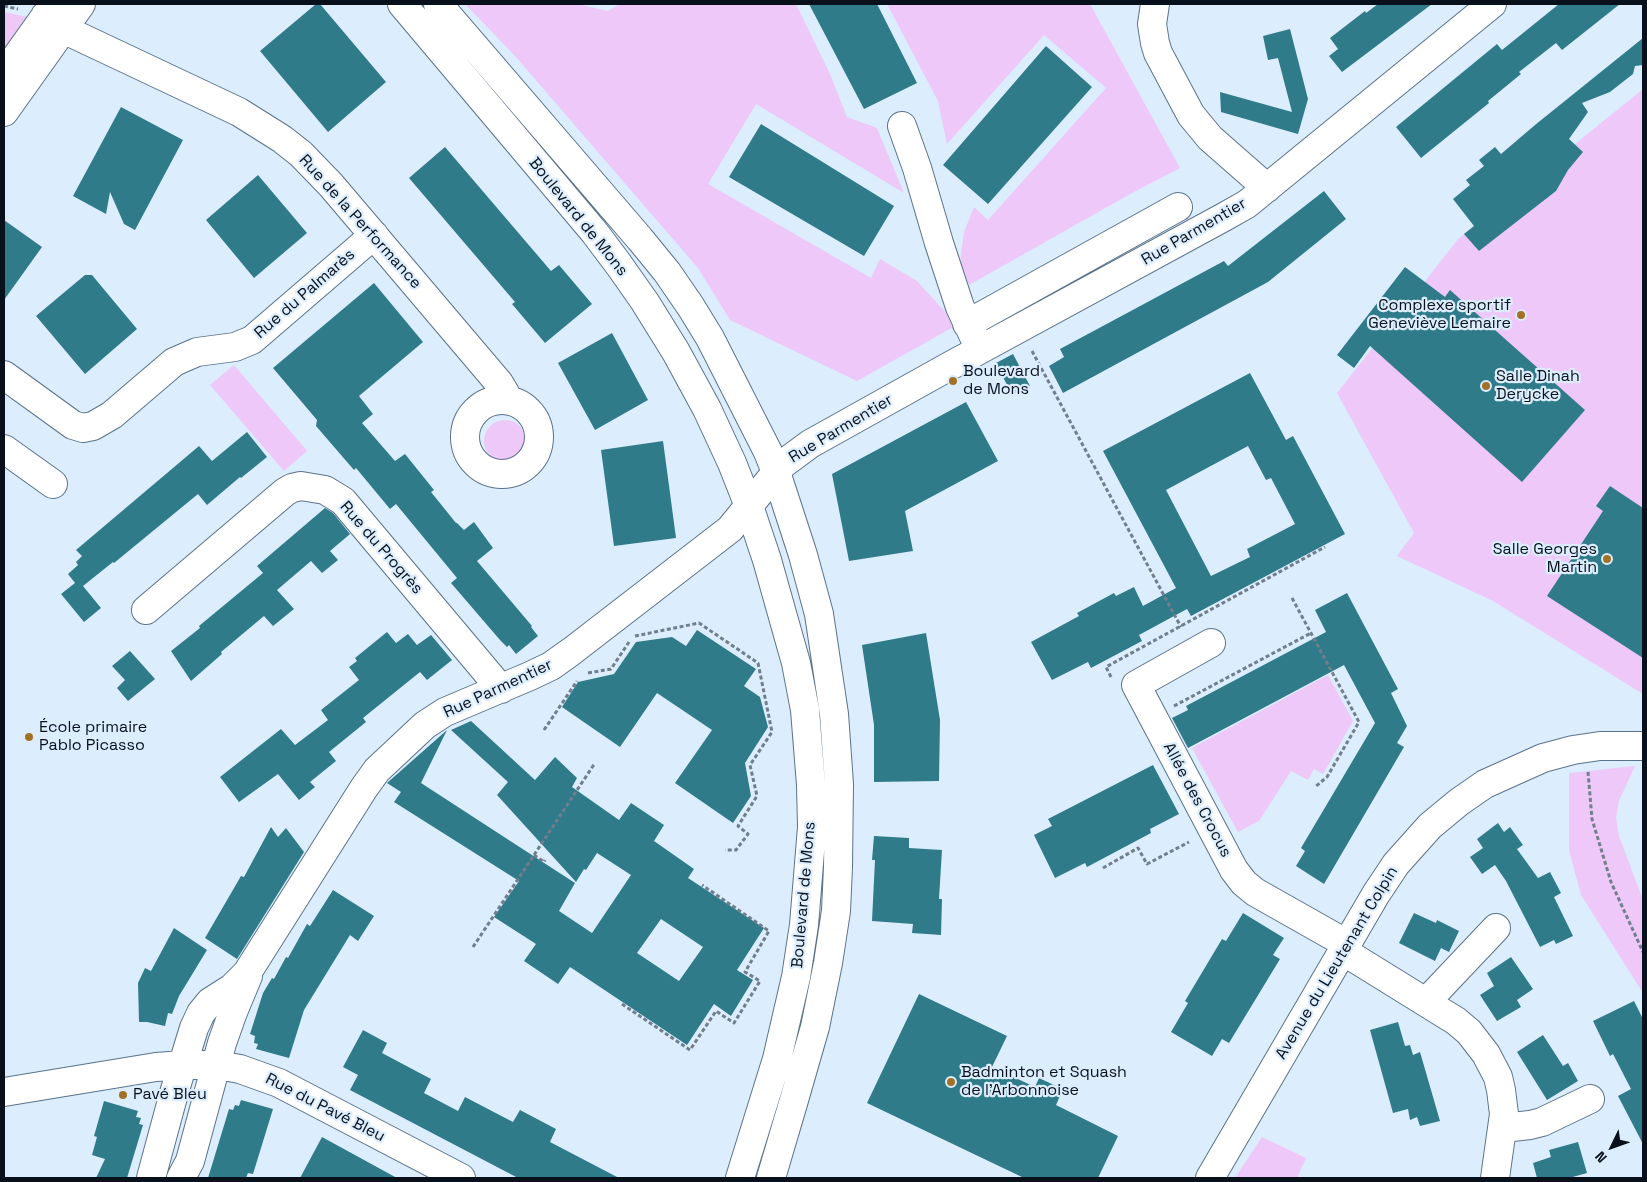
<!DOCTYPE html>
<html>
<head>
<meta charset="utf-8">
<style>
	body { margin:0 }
	#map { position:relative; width:1647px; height:1182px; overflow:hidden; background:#dcedfe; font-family:"Space Grotesk",sans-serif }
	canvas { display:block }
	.frame { position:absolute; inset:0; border:5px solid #08111b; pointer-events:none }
	.north { position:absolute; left:1587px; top:1122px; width:50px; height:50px; -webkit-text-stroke:4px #dcedfe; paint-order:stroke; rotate:228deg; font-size:14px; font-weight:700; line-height:20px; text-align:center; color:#08111b }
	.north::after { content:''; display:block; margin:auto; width:18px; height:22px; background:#08111b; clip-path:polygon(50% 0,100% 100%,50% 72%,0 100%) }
</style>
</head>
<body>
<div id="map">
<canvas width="1647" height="1182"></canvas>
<div class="frame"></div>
<div class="north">N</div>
</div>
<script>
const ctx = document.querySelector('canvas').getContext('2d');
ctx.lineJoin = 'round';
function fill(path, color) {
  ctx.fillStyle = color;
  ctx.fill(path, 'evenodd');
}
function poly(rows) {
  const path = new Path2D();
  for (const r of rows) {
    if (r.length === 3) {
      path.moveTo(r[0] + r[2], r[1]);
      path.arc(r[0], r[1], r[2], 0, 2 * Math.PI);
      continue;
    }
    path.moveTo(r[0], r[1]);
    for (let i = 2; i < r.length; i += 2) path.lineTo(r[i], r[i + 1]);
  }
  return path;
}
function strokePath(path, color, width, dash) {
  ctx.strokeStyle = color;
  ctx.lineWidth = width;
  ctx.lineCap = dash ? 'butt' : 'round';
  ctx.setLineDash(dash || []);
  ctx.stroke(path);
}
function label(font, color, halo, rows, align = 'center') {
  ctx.font = font + ' "Space Grotesk",sans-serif';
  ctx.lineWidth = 4.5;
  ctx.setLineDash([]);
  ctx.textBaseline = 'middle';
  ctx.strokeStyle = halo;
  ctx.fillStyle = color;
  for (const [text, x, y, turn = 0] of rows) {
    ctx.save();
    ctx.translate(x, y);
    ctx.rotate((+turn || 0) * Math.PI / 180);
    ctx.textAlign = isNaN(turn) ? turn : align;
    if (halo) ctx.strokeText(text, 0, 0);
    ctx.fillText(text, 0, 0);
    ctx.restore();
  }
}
const green = poly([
	[465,4,577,4,608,11,620,4,796,4,830,74,847,117,877,128,904,193,756,104,708,184,871,278,880,259,917,281,947,314,955,326,857,381,730,320,698,268,515,56],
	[887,4,1090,4,1180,168,1132,193,969,285,960,262,964,232,974,207,988,220,1106,88,1044,35,947,144,938,101],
	[4,12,27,17,4,49],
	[1643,89,1643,694,1493,601,1397,556,1414,533,1337,393,1459,238],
	[234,365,307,451,284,471,210,385],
	[505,441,21],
	[1328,675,1353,721,1323,774,1314,769,1308,780,1291,771,1259,821,1238,832,1192,748],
	[1635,766,1619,801,1616,818,1619,836,1643,900,1643,993,1581,895,1569,850,1569,773],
	[1262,1137,1306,1158,1297,1178,1235,1178]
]);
const building = poly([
	[316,4,320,4,386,82,328,132,260,51],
	[809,4,877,4,917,83,864,109],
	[1378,4,1432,4,1342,72,1329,56,1338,49,1330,38,1365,11,1366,13],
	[1559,4,1620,4,1562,50,1556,43,1519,72,1521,74,1488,101,1489,103,1421,158,1396,127,1497,44,1502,50],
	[1290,29,1308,99,1298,134,1221,112,1220,92,1292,112,1278,58,1268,60,1263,36],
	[1643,38,1643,65,1635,66,1633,74,1610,92,1582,103,1588,112,1569,139,1583,152,1568,170,1556,191,1479,251,1464,234,1474,226,1453,199,1470,185,1466,180,1484,166,1479,160,1495,147,1501,154,1535,125],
	[1046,46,1092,87,988,204,943,165],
	[121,107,183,140,135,230,124,224,110,192,106,214,73,196],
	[761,124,894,206,864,256,729,177],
	[445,147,551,271,559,265,592,304,545,343,512,304,515,302,409,178],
	[258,175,307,233,254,278,206,220],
	[1324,191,1346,219,1268,282,1063,393,1049,366,1064,357,1060,349,1224,261,1228,266],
	[4,220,42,247,4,300],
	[1405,267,1445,297,1450,290,1585,410,1522,482,1370,346,1354,368,1337,355],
	[85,275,92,275,137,329,85,374,36,316],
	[374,283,423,342,359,396,373,414,362,423,395,461,405,454,434,490,431,492,456,523,457,523,464,530,474,522,493,548,477,561,532,626,531,627,538,636,516,654,509,645,507,647,500,640,451,583,457,578,396,504,390,509,356,468,354,470,316,426,317,420,273,368],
	[612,333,648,400,595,430,558,363],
	[1013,354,1030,386,1012,395,996,363],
	[1250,373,1286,440,1293,436,1345,534,1191,616,1187,609,1139,635,1142,641,1091,668,1088,662,1052,680,1031,642,1079,616,1077,613,1114,593,1116,596,1134,587,1143,606,1176,588,1103,451],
	[1248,446,1266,480,1271,478,1295,524,1247,549,1250,557,1211,576,1166,490],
	[966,402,998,461,905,511,913,551,849,561,832,474],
	[247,432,267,457,241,478,240,477,207,505,198,494,114,563,113,562,83,586,101,608,84,622,61,594,75,583,68,574,78,565,76,562,82,556,76,550,199,446,212,461],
	[663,441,676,538,614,546,601,450],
	[1610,486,1643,508,1643,658,1547,596,1603,511,1596,506],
	[325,508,333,513,350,534,330,551,338,560,322,573,311,561,277,590,294,609,273,626,264,616,221,652,222,654,191,681,171,651,200,628,199,626,263,573,257,566],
	[1347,593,1398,689,1391,693,1407,726,1397,743,1404,747,1324,884,1296,866,1305,851,1301,848,1375,723,1344,665,1188,748,1172,718,1188,710,1186,706,1326,632,1315,610],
	[697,630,756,669,744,686,760,697,768,727,745,763,751,796,733,823,675,783,712,730,657,693,620,747,562,707,578,682,614,674,636,642,672,637,686,646],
	[387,632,396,643,408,634,417,645,431,635,452,660,427,680,420,672,363,718,366,722,329,752,336,761,310,782,315,787,299,800,278,774,239,802,220,777,281,729,295,745,328,720,321,710,359,680,349,667,357,661,355,658],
	[926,633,940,720,939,781,874,782,874,725,862,645],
	[130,651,155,679,128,701,117,688,125,680,112,666],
	[471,721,535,780,555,757,577,778,572,787,619,820,631,803,664,825,654,841,694,869,688,878,764,928,737,970,753,980,731,1016,714,1004,687,1045,570,967,558,984,524,961,536,944,494,917,519,881,394,802,401,792,387,783,447,730,421,783,575,883,559,911,592,933,631,875,597,853,586,870,584,869,576,882,497,795,508,782,451,730],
	[661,919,703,947,679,981,637,953],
	[1153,765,1179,814,1150,829,1151,833,1087,867,1085,863,1055,878,1034,835,1052,826,1048,819],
	[1498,823,1504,832,1510,827,1523,845,1517,849,1538,878,1550,872,1561,893,1554,897,1573,936,1556,944,1554,940,1540,947,1506,881,1495,865,1482,874,1470,857,1483,848,1477,839],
	[271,827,278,837,286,828,304,852,237,959,205,938,241,876,244,877],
	[874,836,909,838,909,848,942,850,939,899,942,899,941,935,912,933,913,924,872,921,875,860,872,860],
	[333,890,374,916,358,941,350,935,304,1010,289,1058,256,1049,258,1044,254,1043,255,1036,250,1034,263,993,272,978,274,979,286,957,288,958,307,924,310,926],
	[1243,913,1284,938,1273,955,1280,959,1229,1043,1222,1039,1212,1056,1171,1032,1188,1003,1185,1001,1222,939,1226,941],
	[1414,913,1436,923,1437,920,1459,931,1449,952,1441,948,1435,961,1399,943],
	[174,928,207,950,179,996,172,1014,168,1013,165,1026,147,1022,139,1022,138,983,145,968,151,971],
	[1511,957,1533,989,1517,1000,1521,1007,1497,1021,1480,995,1494,986,1487,973],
	[919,994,1007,1036,992,1067,1035,1087,1039,1078,1056,1086,1060,1096,1056,1105,1118,1136,1098,1178,1024,1178,867,1103],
	[1634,1001,1643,1019,1643,1144,1618,1096,1631,1089,1613,1054,1610,1056,1593,1021],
	[1398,1022,1405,1046,1410,1045,1413,1055,1420,1052,1440,1121,1420,1126,1417,1117,1410,1120,1408,1109,1393,1113,1370,1030],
	[363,1030,387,1043,382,1053,431,1079,424,1093,458,1111,465,1097,513,1122,520,1110,556,1129,550,1142,619,1178,518,1178,350,1090,358,1075,343,1067],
	[1543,1035,1563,1066,1568,1063,1578,1081,1547,1100,1517,1052],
	[241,1100,273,1109,253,1174,248,1173,246,1178,208,1178,229,1109,233,1110,235,1105,239,1106],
	[104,1101,138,1111,136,1117,141,1118,139,1124,143,1125,127,1178,96,1178,105,1159,92,1155,97,1137,94,1136],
	[322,1137,397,1178,300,1178],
	[1578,1142,1587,1173,1569,1178,1537,1178,1533,1163,1551,1157,1549,1150]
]);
const path = poly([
	[4,6,18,9],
	[1032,351,1181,627],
	[1292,598,1359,722,1327,777,1315,787],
	[635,636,699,623,758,663,772,732,750,765,757,796,738,826,748,834,736,850,725,850],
	[588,673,611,669,629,642],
	[1111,677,1106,667,1325,547],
	[1174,706,1311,633],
	[544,730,577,681],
	[1588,772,1592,819,1611,882,1643,952],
	[534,855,544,862,545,860],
	[1103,868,1138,848,1147,864,1189,842],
	[473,947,595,763],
	[622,1004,690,1050,716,1011,734,1023,760,981,745,972,769,931,702,885]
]);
const minor = poly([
	[1155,4,1152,24,1155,43,1158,53,1191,115,1210,138,1267,188],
	[45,16,63,29,239,112,282,139,301,154,331,185,499,383,505,393,507,400],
	[4,74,54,4],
	[4,112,81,4],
	[902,126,917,168,939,243,960,307,975,339],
	[967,324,1178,207],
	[4,375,73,425,83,428,93,426,112,415,174,362,197,352,235,347,252,340,374,235],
	[502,437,37],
	[4,449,53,484],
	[146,610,285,492,292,488,301,486,325,490,343,501,501,689],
	[1211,643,1136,685,1234,870,1244,883,1255,892,1347,944],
	[1343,951,1456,1021,1469,1032,1486,1054,1498,1077,1501,1090,1504,1114,1495,1178],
	[1426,1002,1496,928],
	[4,1092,156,1067,183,1065,217,1065,240,1069,279,1083,461,1178],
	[1503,1128,1530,1125,1542,1122,1590,1099],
	[151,1178,174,1093,194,1028,201,1013,210,1002,232,988,247,973,364,788,377,770,425,725,445,712,530,676,551,666,572,651,730,529,783,464,810,444,948,367,1224,217,1247,204,1492,4],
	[181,1178,190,1161,222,1043,233,1012,248,976],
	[1210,1178,1376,894,1396,864,1430,826,1459,802,1485,784,1543,758,1573,750,1600,746,1643,746]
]);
const major = poly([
	[402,4,595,233,619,265,645,302,676,352,707,409,732,463,749,506,767,560,796,663,805,710,811,785,812,827,804,925,796,977,777,1059,740,1178],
	[438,4,640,239,667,272,691,307,710,338,768,452,776,472,803,555,819,614,834,714,839,784,838,867,836,911,828,963,815,1027,794,1100,771,1178]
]);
const markers = [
	[1521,315,5,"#a27126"],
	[953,381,5,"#a27126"],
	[1486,386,5,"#a27126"],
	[1607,559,5,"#a27126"],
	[29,737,5,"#a27126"],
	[951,1082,5,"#a27126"],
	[123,1095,5,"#a27126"]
];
const streetNames = [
	["Boulevard de Mons",578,217,51],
	["Rue de la Performance",360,222,48],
	["Rue Parmentier",1194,232,-30],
	["Rue du Palmarès",305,294,-41],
	["Rue Parmentier",841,429,-31],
	["Rue du Progrès",381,548,49],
	["Rue Parmentier",498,689,-25],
	["Allée des Crocus",1197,800,62],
	["Boulevard de Mons",804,895,-85],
	["Avenue du Lieutenant Colpin",1337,963,-59],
	["Rue du Pavé Bleu",325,1108,27]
];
const poiNames = [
	["Complexe sportif",1511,306,"right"],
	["Geneviève Lemaire",1511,324,"right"],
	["Boulevard",963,372],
	["de Mons",963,390],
	["Salle Dinah",1496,377],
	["Derycke",1496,395],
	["Salle Georges",1597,550,"right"],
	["Martin",1597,568,"right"],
	["École primaire",39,728],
	["Pablo Picasso",39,746],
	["Badminton et Squash",961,1073],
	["de l'Arbonnoise",961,1091],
	["Pavé Bleu",133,1095]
];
fill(green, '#edc8f9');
fill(building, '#2f7b8a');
strokePath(minor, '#5a738c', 30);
strokePath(major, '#5a738c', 30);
strokePath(path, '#717e8c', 3, [4, 2.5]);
strokePath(minor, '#fff', 28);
strokePath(major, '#fff', 28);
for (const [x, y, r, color] of markers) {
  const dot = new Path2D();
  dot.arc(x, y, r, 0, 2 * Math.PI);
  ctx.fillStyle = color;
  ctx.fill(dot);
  strokePath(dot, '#dcedfe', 2);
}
label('16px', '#08111b', '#dcedfe', streetNames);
label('16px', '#08111b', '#dcedfe', poiNames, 'left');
</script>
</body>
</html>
